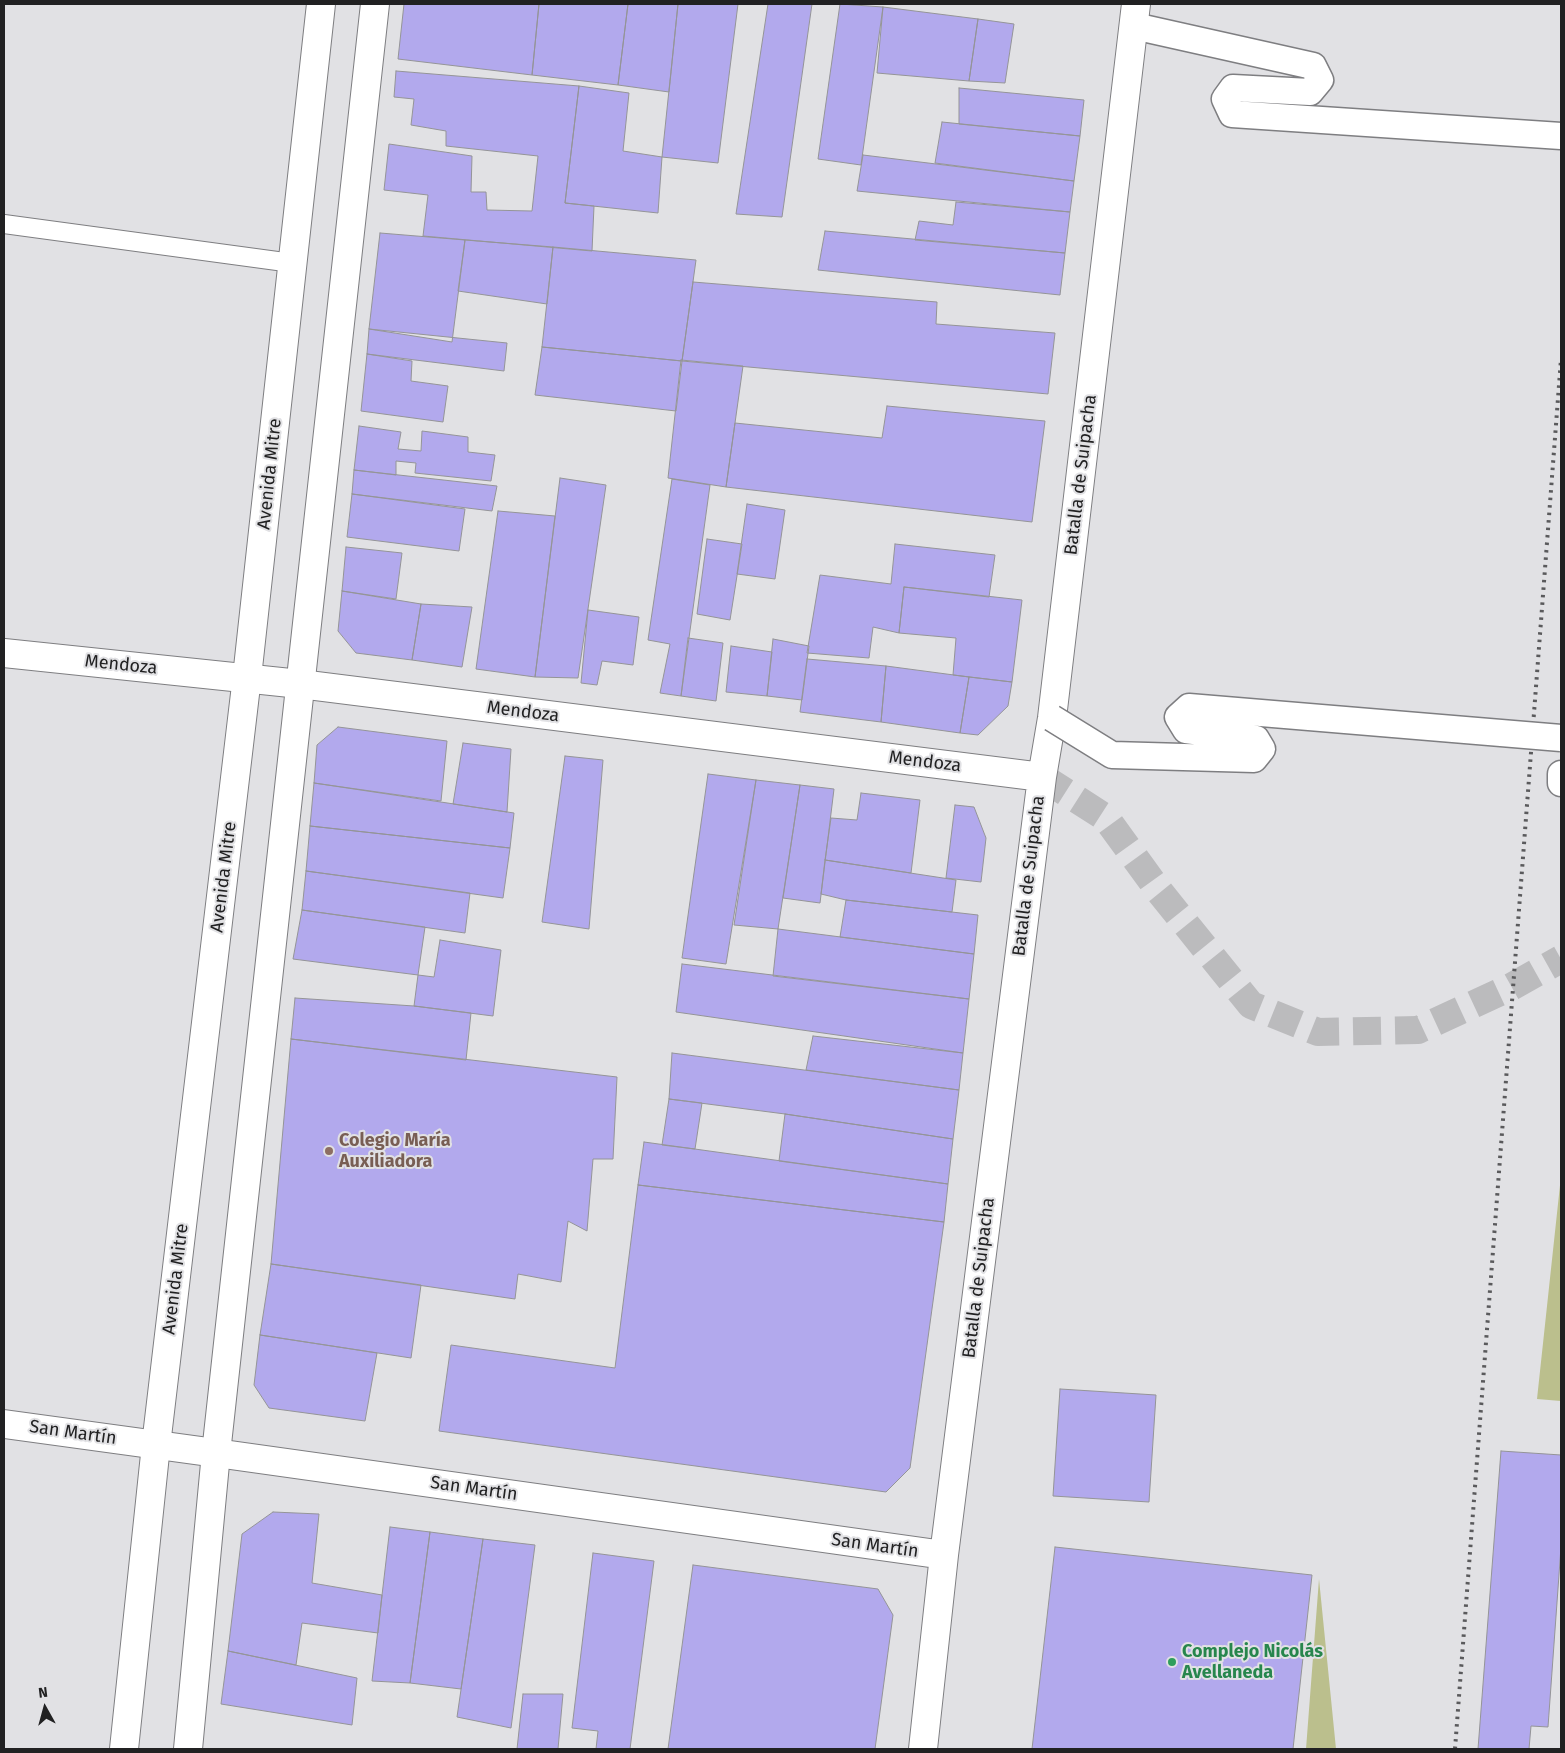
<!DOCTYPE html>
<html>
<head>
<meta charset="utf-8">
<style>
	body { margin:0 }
	#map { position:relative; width:1565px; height:1753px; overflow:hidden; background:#e1e1e4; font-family:"Fira Sans",sans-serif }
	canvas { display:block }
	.frame { position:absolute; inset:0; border:5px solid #212122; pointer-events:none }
	.north { position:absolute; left:20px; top:1683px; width:50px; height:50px; -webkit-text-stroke:4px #e1e1e4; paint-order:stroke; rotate:353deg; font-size:14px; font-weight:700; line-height:20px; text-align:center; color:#212122 }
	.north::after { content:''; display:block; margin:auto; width:18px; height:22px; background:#212122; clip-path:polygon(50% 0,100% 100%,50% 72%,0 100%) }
</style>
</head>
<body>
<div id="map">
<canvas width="1565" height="1753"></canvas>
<div class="frame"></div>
<div class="north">N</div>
</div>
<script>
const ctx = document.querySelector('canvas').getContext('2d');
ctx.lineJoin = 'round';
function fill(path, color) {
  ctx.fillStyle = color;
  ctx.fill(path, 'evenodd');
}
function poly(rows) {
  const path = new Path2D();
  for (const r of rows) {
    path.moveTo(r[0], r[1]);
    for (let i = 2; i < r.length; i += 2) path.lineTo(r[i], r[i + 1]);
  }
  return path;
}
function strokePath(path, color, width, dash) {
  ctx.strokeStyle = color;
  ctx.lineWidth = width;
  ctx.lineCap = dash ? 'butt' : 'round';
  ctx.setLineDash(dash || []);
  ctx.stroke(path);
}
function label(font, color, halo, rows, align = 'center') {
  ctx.font = font + ' "Fira Sans",sans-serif';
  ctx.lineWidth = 4;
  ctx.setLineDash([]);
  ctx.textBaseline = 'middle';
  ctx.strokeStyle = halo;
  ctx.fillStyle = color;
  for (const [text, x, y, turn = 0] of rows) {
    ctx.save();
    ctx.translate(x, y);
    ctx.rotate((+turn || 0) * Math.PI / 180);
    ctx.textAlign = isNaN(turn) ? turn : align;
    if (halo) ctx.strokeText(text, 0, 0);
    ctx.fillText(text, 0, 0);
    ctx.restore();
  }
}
const green = poly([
	[1561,1176,1561,1401,1537,1399],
	[1319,1579,1336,1749,1306,1749]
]);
const building = poly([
	[404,4,539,4,532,75,398,59,404,4],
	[539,4,628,4,618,85,532,75,539,4],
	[628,4,678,4,669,92,618,85,628,4],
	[678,4,738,4,718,163,662,157,678,4],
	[768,4,812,4,782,217,736,214,768,4],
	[840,4,883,7,861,165,818,159,840,4],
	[883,7,978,19,969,81,877,73,883,7],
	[978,19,1014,24,1005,83,969,81,978,19],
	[396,71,579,86,565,203,594,206,592,251,423,236,428,195,384,190,389,144,472,156,471,192,486,192,487,210,532,211,538,156,446,146,446,131,411,125,414,99,394,97,396,71],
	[579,86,629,93,623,151,662,157,658,213,565,203,579,86],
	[959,88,1084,100,1080,136,959,124,959,88],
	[942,122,1080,136,1074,181,935,163,942,122],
	[863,155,1074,181,1070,212,857,191,863,155],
	[956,202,1070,212,1065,253,915,240,919,221,953,225,956,202],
	[825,231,1065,253,1060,295,818,270,825,231],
	[380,233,465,240,452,342,369,329,380,233],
	[465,240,553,247,547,304,458,291,465,240],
	[553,247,696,260,682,361,542,347,553,247],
	[693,282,937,302,936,324,1055,333,1048,394,682,361,693,282],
	[369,329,507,343,504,371,367,354,369,329],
	[542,347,682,361,676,411,535,395,542,347],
	[367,354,412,361,411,381,448,386,443,422,361,411,367,354],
	[681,360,743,366,726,487,668,478,681,360],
	[887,406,1045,421,1032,522,726,487,735,423,882,438,887,406],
	[359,426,401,432,398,449,421,451,422,431,468,437,468,452,495,455,491,481,415,473,416,463,396,461,396,475,354,470,359,426],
	[354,470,497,486,492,511,352,494,354,470],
	[560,478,606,485,578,678,535,677,560,478],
	[672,479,710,485,681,696,660,693,670,644,648,640,672,479],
	[352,494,465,509,459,551,347,537,352,494],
	[747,504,785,510,775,579,737,574,747,504],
	[498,511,555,516,535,677,476,669,498,511],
	[707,539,742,544,730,620,697,614,707,539],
	[895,544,995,555,989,597,904,587,899,633,873,627,869,658,807,653,820,575,891,584,895,544],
	[346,547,402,553,396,599,342,591,346,547],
	[904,587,1022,600,1012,682,953,675,956,638,899,633,904,587],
	[342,591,421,604,412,660,356,653,338,631,342,591],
	[421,604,472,607,462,667,412,660,421,604],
	[588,610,639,617,633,665,602,661,597,685,581,683,588,610],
	[688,638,723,643,716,701,681,696,688,638],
	[773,639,809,646,802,700,767,696,773,639],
	[731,646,772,652,767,696,726,692,731,646],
	[807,659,886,666,881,722,800,712,807,659],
	[886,666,969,677,960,733,881,722,886,666],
	[969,677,1012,682,1008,706,978,735,960,733,969,677],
	[338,727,447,741,441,801,314,783,317,745,338,727],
	[463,743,511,749,507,812,453,804,463,743],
	[565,756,603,760,589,929,542,922,565,756],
	[708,774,756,780,726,964,682,958,708,774],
	[756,780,800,785,778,929,734,925,756,780],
	[314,783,514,813,510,848,310,826,314,783],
	[800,785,834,789,820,903,783,898,800,785],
	[861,793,920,800,911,873,825,860,831,818,857,820,861,793],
	[955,805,974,807,986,838,981,882,946,878,955,805],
	[310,826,510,848,503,898,306,871,310,826],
	[825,860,956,880,952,912,846,900,821,894,825,860],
	[306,871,470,893,465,933,302,910,306,871],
	[846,900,978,915,974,954,840,937,846,900],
	[302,910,425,927,418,975,293,959,302,910],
	[778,929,974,954,969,999,773,976,778,929],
	[440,940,501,950,493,1016,414,1006,418,975,434,977,440,940],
	[682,964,969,999,963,1053,676,1012,682,964],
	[295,998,414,1006,471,1013,466,1060,291,1039,295,998],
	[813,1036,963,1053,959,1090,806,1070,813,1036],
	[291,1039,617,1077,613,1159,593,1159,587,1231,568,1221,561,1282,518,1274,515,1299,271,1264,291,1039],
	[672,1053,959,1090,953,1139,785,1114,669,1099,672,1053],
	[669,1099,702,1103,695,1149,662,1145,669,1099],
	[785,1114,953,1139,948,1184,779,1161,785,1114],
	[644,1142,948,1184,944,1222,638,1185,644,1142],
	[638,1185,944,1222,910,1468,886,1492,439,1431,451,1345,615,1368,638,1185],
	[271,1264,421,1285,411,1358,260,1335,271,1264],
	[260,1335,377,1353,365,1421,269,1408,254,1385,260,1335],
	[1060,1389,1156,1395,1149,1502,1053,1496,1060,1389],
	[1501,1451,1561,1455,1561,1547,1548,1727,1531,1726,1529,1749,1478,1749,1501,1451],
	[273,1512,319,1514,312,1583,382,1595,378,1633,302,1623,296,1665,228,1651,242,1534,273,1512],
	[390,1527,430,1532,410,1683,372,1681,390,1527],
	[430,1532,483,1539,461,1689,410,1683,430,1532],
	[483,1539,535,1545,511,1728,457,1717,483,1539],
	[1055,1547,1312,1575,1293,1749,1032,1749,1055,1547],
	[593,1553,654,1561,630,1749,596,1749,598,1731,572,1728,593,1553],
	[693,1565,878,1589,893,1615,875,1749,668,1749,693,1565],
	[228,1651,357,1678,352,1725,221,1704,228,1651],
	[523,1694,563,1694,558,1749,517,1749,523,1694]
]);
const minorTunnel = poly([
	[1042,777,1106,818,1159,891,1251,1005,1318,1032,1418,1030,1511,987,1561,959]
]);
const service = poly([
	[4,224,292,263]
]);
const pedestrian = poly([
	[1134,26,1313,66,1320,80,1310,92,1233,88,1225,99,1232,114,1561,136],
	[1561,774,1561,783]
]);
const minor = poly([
	[300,684,1042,777],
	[216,1453,944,1555],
	[923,1749,944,1555,1042,777,1052,718,1136,4]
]);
const tertiary = poly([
	[4,653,300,684],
	[4,1424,216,1453]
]);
const primary = poly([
	[124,1749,156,1445,247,677,321,4],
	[188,1749,216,1453,375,4]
]);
const rail = poly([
	[1455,1749,1561,359]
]);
const pedestrianBridge = poly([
	[1052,718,1112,755,1254,759,1262,749,1256,739,1186,730,1178,717,1189,707,1561,738]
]);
const markers = [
	[329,1151,5,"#8d6e63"],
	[1172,1662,5,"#2e9e5b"]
];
const streetNames = [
	["Avenida Mitre",270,474,-84],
	["Batalla de Suipacha",1081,475,-83],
	["Mendoza",121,665,6],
	["Mendoza",523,712,7],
	["Mendoza",925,762,7],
	["Batalla de Suipacha",1029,876,-83],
	["Avenida Mitre",224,877,-83],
	["Batalla de Suipacha",979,1278,-83],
	["Avenida Mitre",176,1279,-83],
	["San Martín",73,1433,8],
	["San Martín",474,1489,8],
	["San Martín",875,1546,8]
];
const educationNames = [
	["Colegio María",339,1141],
	["Auxiliadora",339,1162]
];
const leisureNames = [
	["Complejo Nicolás",1182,1652],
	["Avellaneda",1182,1673]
];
fill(green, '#bbbf8d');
fill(building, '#b2a9ed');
strokePath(building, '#949497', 1);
strokePath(minorTunnel, '#bbbbbd', 28, [28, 14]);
strokePath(service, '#7e7e81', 20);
strokePath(pedestrian, '#7e7e81', 29);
strokePath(minor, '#7e7e81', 30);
strokePath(tertiary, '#7e7e81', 30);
strokePath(primary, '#7e7e81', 30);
strokePath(service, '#fff', 18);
strokePath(pedestrian, '#fff', 26);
strokePath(minor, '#fff', 28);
strokePath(tertiary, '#fff', 28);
strokePath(primary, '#fff', 28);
strokePath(rail, '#5a5a5c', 4, [2.5, 5]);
strokePath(pedestrianBridge, '#7e7e81', 29, []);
strokePath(pedestrianBridge, '#fff', 26);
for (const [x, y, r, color] of markers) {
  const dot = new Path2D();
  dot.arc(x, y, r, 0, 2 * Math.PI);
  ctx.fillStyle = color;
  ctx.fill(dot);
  strokePath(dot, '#e1e1e4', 2);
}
label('18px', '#212122', '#e1e1e4', streetNames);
label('bold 18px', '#785e54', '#e1e1e4', educationNames, 'left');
label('bold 18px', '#27864d', '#e1e1e4', leisureNames, 'left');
</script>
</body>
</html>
